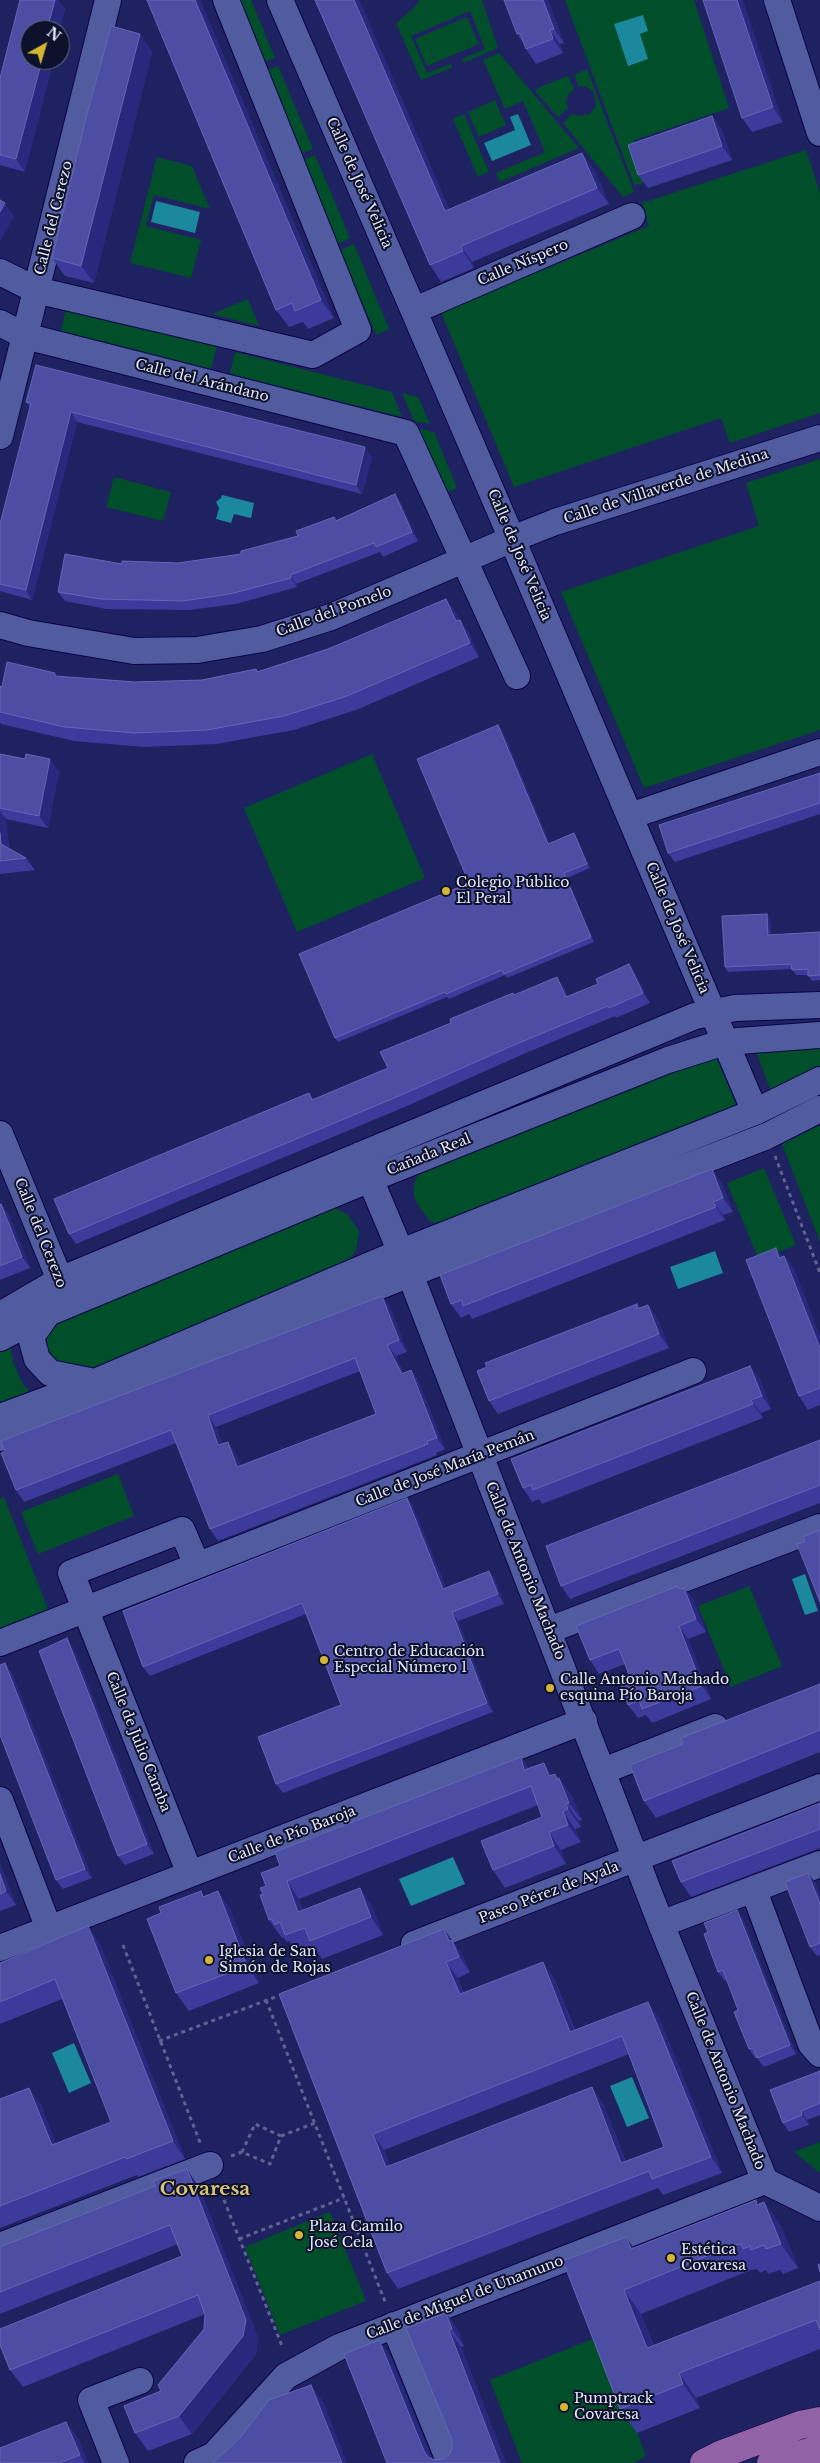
<!DOCTYPE html>
<html>
<head>
<meta charset="utf-8">
<style>
	body { margin:0 }
	#map { position:relative; width:820px; height:2463px; overflow:hidden; background:#1e2261; font-family:"Libre Baskerville",serif }
	canvas { display:block }
	.north { position:absolute; left:20px; top:20px; width:50px; height:50px; box-sizing:border-box; background:#0e112c; border:1px solid #64677e; border-radius:50%; rotate:39deg; font-size:14px; font-weight:700; line-height:20px; text-align:center; color:#e5e9f8 }
	.north::after { content:''; display:block; margin:auto; width:18px; height:22px; background:#d4b535; clip-path:polygon(50% 0,100% 100%,50% 72%,0 100%) }
</style>
</head>
<body>
<div id="map">
<canvas width="820" height="2463"></canvas>
<div class="north">N</div>
</div>
<script>
const ctx = document.querySelector('canvas').getContext('2d');
ctx.lineJoin = 'round';
function fill(path, color) {
  ctx.fillStyle = color;
  ctx.fill(path, 'evenodd');
}
function poly(rows) {
  const path = new Path2D();
  for (const r of rows) {
    path.moveTo(r[0], r[1]);
    for (let i = 2; i < r.length; i += 2) path.lineTo(r[i], r[i + 1]);
  }
  return path;
}
function strokePath(path, color, width, dash) {
  ctx.strokeStyle = color;
  ctx.lineWidth = width;
  ctx.lineCap = dash ? 'butt' : 'round';
  ctx.setLineDash(dash || []);
  ctx.stroke(path);
}
function label(font, color, halo, rows, align = 'center') {
  ctx.font = font + ' "Libre Baskerville",serif';
  ctx.lineWidth = 4;
  ctx.setLineDash([]);
  ctx.textBaseline = 'middle';
  ctx.strokeStyle = halo;
  ctx.fillStyle = color;
  for (const [text, x, y, turn = 0] of rows) {
    ctx.save();
    ctx.translate(x, y);
    ctx.rotate((+turn || 0) * Math.PI / 180);
    ctx.textAlign = isNaN(turn) ? turn : align;
    if (halo) ctx.strokeText(text, 0, 0);
    ctx.fillText(text, 0, 0);
    ctx.restore();
  }
}
const green = poly([
	[236,0,251,0,275,58,262,63],
	[420,0,482,0,498,48,463,63,462,59,485,49,470,11,411,36,427,73,451,64,452,68,421,80,396,23,413,9],
	[565,0,694,0,729,108,634,140,638,155,636,159,643,183,634,185],
	[467,17,479,44,427,66,415,39],
	[499,53,579,148,500,182,496,173,545,152,523,101,505,109,483,60],
	[278,66,313,149,300,154,265,71],
	[587,69,634,192,623,197,563,123,572,114,579,116,590,114,596,106,594,92,585,86,579,87,574,75],
	[568,76,574,89,568,95,566,101,568,108,558,117,535,91,542,86],
	[495,100,506,125,479,137,468,112],
	[464,114,489,172,478,177,453,119],
	[806,150,820,193,820,413,730,443,721,418,514,487,441,312,649,226,642,203],
	[315,155,350,238,338,244,302,160],
	[157,157,192,166,210,209,154,195,146,226,201,240,191,278,130,263],
	[354,244,389,329,376,335,340,250],
	[248,299,259,326,212,314],
	[66,308,217,346,211,369,61,331],
	[235,352,392,392,402,417,230,374],
	[402,393,418,397,430,424,414,421],
	[416,428,434,432,457,488,444,493],
	[820,459,820,730,644,788,561,592,759,526,746,483],
	[114,477,171,492,163,521,106,507],
	[372,754,425,878,297,932,244,808],
	[820,1040,820,1074,772,1094,754,1046],
	[713,1050,738,1109,437,1224,429,1220,418,1205,414,1196,414,1185,418,1174],
	[820,1125,820,1242,782,1144],
	[764,1168,796,1245,759,1260,727,1183],
	[331,1206,348,1215,359,1231,356,1250,345,1266,88,1370,52,1360,48,1351,46,1331,49,1323],
	[9,1338,13,1362,22,1383,30,1392,0,1403,0,1342],
	[118,1474,134,1516,38,1554,21,1512],
	[4,1497,48,1609,0,1628,0,1499],
	[749,1586,782,1666,731,1687,698,1606],
	[820,2142,820,2173,794,2152],
	[330,2212,366,2301,280,2335,245,2247],
	[600,2336,646,2456,634,2463,522,2463,490,2380]
]);
const water = poly([
	[643,15,648,31,640,34,648,59,628,66,614,24],
	[518,114,531,145,492,161,484,143,515,130,510,117],
	[156,201,200,212,195,233,151,222],
	[222,495,254,503,251,518,234,514,231,523,216,519,219,508,216,502,221,498],
	[715,1251,723,1273,678,1289,670,1267],
	[805,1574,818,1611,805,1615,792,1579],
	[453,1857,465,1884,411,1906,399,1879],
	[74,2043,91,2083,69,2093,52,2053],
	[632,2077,649,2118,627,2127,610,2086]
]);
const path = poly([
	[775,1156,820,1273],
	[123,1945,201,2145],
	[266,2000,386,2304],
	[159,2041,278,1996],
	[281,2136,315,2123],
	[231,2156,242,2152,270,2164,281,2136,255,2124,242,2152],
	[218,2185,282,2346],
	[239,2239,344,2198]
]);
const minor = poly([
	[280,0,512,539,755,1112],
	[777,0,820,133],
	[0,272,36,290,313,355,358,330,226,0],
	[415,310,632,216],
	[0,323,25,336,406,433,517,676],
	[0,436,108,0],
	[0,625,28,633,134,651,197,650,262,639,331,617,512,539,555,522,820,438],
	[630,816,820,752],
	[0,1134,67,1297],
	[360,1155,410,1274,661,1924,765,2181,820,2208],
	[48,1313,31,1337,37,1359,50,1373,95,1382],
	[0,1315,60,1280,695,1016,735,1008,820,1005],
	[0,1338,48,1313,370,1179,668,1060,725,1042,820,1035],
	[0,1417,95,1382,401,1252,755,1112,820,1080],
	[0,1438,410,1274,767,1136,820,1109],
	[549,1630,820,1527],
	[0,1643,693,1371],
	[603,1771,715,1727],
	[0,1800,49,1929],
	[190,1874,71,1573,182,1530,197,1565],
	[754,1891,811,2044,820,2054],
	[661,1924,820,1864],
	[414,1944,820,1787],
	[0,1948,584,1721],
	[0,2246,210,2165],
	[394,2325,450,2463],
	[116,2463,91,2400,140,2381],
	[197,2463,214,2455,286,2376,339,2347,765,2181]
]);
const major = poly([
	[704,2463,722,2454,800,2425,820,2421],
	[771,2463,820,2449]
]);
const wall = poly([
	[20,0,58,0,65,9,59,30,30,30,25,172,0,165,0,78],
	[147,0,200,0,334,318,308,329,303,322,289,327,276,310],
	[315,0,359,0,449,209,594,169,609,204,472,262,474,268,441,282,430,265],
	[548,0,564,43,560,44,563,53,536,64,526,49,524,44,517,34],
	[703,0,783,122,752,132,742,118],
	[140,34,152,52,94,283,65,276,52,258],
	[712,116,722,130,732,160,648,188,638,175],
	[26,402,372,457,362,494,77,422,32,600,0,591,0,524,30,407],
	[395,494,401,503,418,541,383,557,380,552,296,584,297,587,236,604,189,610,106,609,65,601,58,592,122,564,178,563,241,554,298,536,337,520],
	[446,599,455,612,459,620,460,620,469,633,479,657,356,710,294,730,216,744,144,747,74,741,1,724,0,722,0,686,2,687,57,676,135,682,202,680,256,669,258,672,328,649],
	[498,725,502,730,550,844,574,833,577,838,590,868,567,878,594,942,507,978,505,975,449,999,447,997,338,1042,335,1038,469,883],
	[0,754,59,771,48,828,6,819,9,848,26,858,35,870,0,874],
	[820,773,820,814,675,862,668,853],
	[767,914,770,919,771,935,820,932,820,980,812,981,808,975,796,975,792,969,728,972,725,967],
	[629,964,636,975,650,1003,616,1018,615,1016,521,1055,407,1106,76,1244,69,1234,309,1093,314,1100,388,1068,451,1023,515,995,564,987,568,996,598,984],
	[721,1182,733,1212,723,1215,725,1220,472,1319,469,1314,461,1318,451,1304],
	[1,1204,9,1215,30,1268,0,1280,0,1205],
	[784,1256,794,1269,820,1337,820,1405,808,1410,799,1396,782,1257],
	[382,1296,390,1307,407,1352,396,1356,404,1373,411,1370,419,1382,445,1449,436,1453,437,1455,218,1541,210,1529,176,1443,24,1502,16,1490],
	[360,1371,376,1414,241,1466,236,1454,222,1444,216,1427],
	[637,1304,640,1308,648,1305,657,1318,669,1348,498,1414,489,1401],
	[760,1379,771,1409,761,1413,763,1418,542,1504,539,1499,532,1502,523,1488],
	[820,1440,820,1503,570,1599,561,1586],
	[407,1498,413,1507,446,1588,489,1571,495,1580,504,1604,458,1621,493,1712,283,1793,276,1784,341,1705,306,1614,150,1676,143,1667],
	[678,1586,680,1589,684,1588,694,1601,706,1632,688,1639,711,1699,652,1723,646,1715,638,1718,628,1705,632,1682,625,1664,599,1674,590,1660],
	[73,1647,154,1854,125,1865,118,1856],
	[5,1663,12,1673,92,1878,63,1889,56,1880],
	[820,1684,820,1752,656,1818,644,1801,683,1744],
	[521,1757,529,1769,552,1775,555,1774,572,1796,582,1820,579,1821,581,1827,575,1829,581,1842,561,1850,566,1864,505,1888,493,1870,542,1817,538,1805,299,1899,303,1910,360,1888,372,1906,383,1935,322,1959,314,1947,298,1953,289,1941,287,1942,283,1937,282,1938,269,1920,263,1894,266,1886,280,1866],
	[820,1803,820,1848,691,1897,681,1882],
	[0,1864,16,1905,0,1911],
	[815,1882,820,1895,820,1955,817,1956,810,1947],
	[204,1896,230,1909,259,1983,189,2011,176,1993],
	[737,1910,743,1919,796,2054,764,2067,757,2058,755,2058,749,2049,738,2010,727,1980,725,1981,718,1972,708,1932],
	[444,1929,463,1956,470,1972,458,1978,464,1993,554,1978,575,2030,659,2018,722,2173,663,2195,658,2188,398,2289,387,2273,279,1994],
	[629,2054,664,2147,626,2162,603,2103,390,2166,384,2150],
	[100,1944,185,2159,138,2177,137,2175,0,2228,0,2099,29,2088,41,2105,56,2144,111,2122,62,1999,0,2024,0,1963],
	[820,2071,820,2115,807,2120,809,2125,789,2132,783,2123],
	[199,2187,258,2338,256,2354,192,2434,148,2451,135,2433,161,2391,204,2329,205,2314,23,2387,10,2370,182,2256,178,2244,0,2314,0,2247],
	[764,2202,781,2226,798,2268,783,2274,780,2270,768,2274,766,2270,760,2273,757,2269,751,2270,641,2314,654,2346,820,2281,820,2349,696,2398,700,2408,637,2433,620,2409,563,2261,633,2248],
	[446,2313,458,2330,464,2346,461,2347,506,2463,387,2463,379,2340,391,2358,432,2459,435,2460,444,2459,450,2454,452,2448],
	[66,2422,79,2440,88,2463,0,2463]
]);
const shadedWall = poly([
	[55,0,58,0,65,9,59,30,47,30],
	[195,0,200,0,334,318,321,300],
	[354,0,359,0,457,227,445,211],
	[543,0,548,0,564,43,554,29],
	[737,0,743,0,783,122,773,107],
	[550,30,560,44,563,53,553,39],
	[140,34,152,52,94,283,81,266],
	[42,60,54,60,25,172,16,159],
	[712,116,722,130,732,160,722,146],
	[582,153,594,169,609,204,597,188],
	[5,203,14,216,0,242,0,212],
	[461,246,472,262,474,268,463,251],
	[71,412,77,422,32,600,26,590],
	[365,447,372,457,362,494,356,485],
	[395,494,401,503,418,541,412,532],
	[290,575,296,584,297,587,291,578],
	[446,599,455,612,465,635,456,621],
	[460,620,469,633,479,657,470,643],
	[498,725,502,730,552,849,548,844],
	[50,759,59,771,48,828,39,816],
	[0,811,6,819,10,856,1,844,0,833],
	[574,833,577,838,590,868,587,864],
	[564,873,567,878,594,942,591,937],
	[767,914,770,919,771,940,768,935],
	[629,964,636,975,650,1003,643,993],
	[557,977,564,987,573,1007,566,997],
	[712,1169,721,1182,733,1212,723,1198],
	[713,1202,723,1215,725,1220,716,1207],
	[1,1204,9,1215,30,1268,22,1257],
	[776,1248,785,1262,779,1258],
	[784,1256,794,1269,820,1337,820,1348],
	[382,1296,390,1307,407,1352,399,1340],
	[648,1305,657,1318,669,1348,659,1334],
	[387,1345,396,1356,410,1386,402,1374],
	[750,1366,760,1379,771,1409,762,1396],
	[411,1370,419,1382,445,1449,437,1438],
	[751,1400,761,1413,763,1418,753,1404],
	[208,1415,216,1427,227,1457,218,1445],
	[228,1442,236,1454,246,1479,237,1467],
	[407,1498,413,1507,450,1598,443,1589],
	[489,1571,495,1580,504,1604,498,1594],
	[684,1588,694,1601,706,1632,696,1619],
	[452,1612,458,1621,493,1712,487,1703],
	[679,1626,688,1639,711,1699,702,1686],
	[67,1638,73,1647,154,1854,147,1844],
	[5,1663,12,1673,92,1878,85,1869],
	[521,1757,533,1775,524,1770],
	[544,1763,556,1780,549,1776],
	[555,1774,562,1784,559,1778,572,1796,582,1820,569,1803,557,1779],
	[566,1804,579,1821,581,1827,568,1809],
	[563,1811,575,1829,581,1842,568,1825],
	[549,1832,561,1850,566,1864,554,1846],
	[0,1864,16,1905,6,1891,0,1874],
	[808,1873,815,1882,820,1895,820,1903],
	[287,1881,299,1899,311,1929,298,1912],
	[360,1888,372,1906,383,1935,371,1917],
	[218,1891,230,1909,259,1983,247,1966],
	[737,1910,743,1919,796,2054,790,2045],
	[88,1926,100,1944,185,2159,173,2141],
	[444,1929,463,1956,470,1972,449,1941],
	[446,1962,458,1978,471,2010,460,1994],
	[543,1962,554,1978,581,2048,570,2032],
	[648,2002,659,2018,722,2173,711,2157],
	[592,2087,603,2103,632,2179,621,2163],
	[29,2088,41,2105,64,2163,52,2145],
	[801,2111,807,2120,809,2125,802,2115],
	[373,2134,384,2150,397,2183,386,2167],
	[187,2169,199,2187,258,2338,256,2354,192,2434,179,2416,243,2336],
	[764,2202,781,2226,798,2268,781,2244],
	[626,2237,643,2261,631,2249],
	[624,2290,641,2314,664,2373,647,2348],
	[446,2313,458,2330,464,2346,452,2329],
	[449,2330,461,2347,506,2463,500,2463],
	[379,2340,391,2358,434,2463,432,2463,424,2451],
	[679,2373,696,2398,700,2408,683,2384],
	[311,2385,324,2403,347,2463,342,2463],
	[66,2422,79,2440,88,2463,85,2463,80,2455]
]);
const building = poly([
	[20,0,55,0,47,30,30,30,30,60,42,60,16,159,0,155,0,78,20,0],
	[147,0,195,0,321,300,295,311,292,303,276,310,147,0],
	[315,0,354,0,445,211,582,153,597,188,461,246,463,251,430,265,315,0],
	[504,0,543,0,554,29,550,30,553,39,526,49,520,33,517,34,504,0],
	[703,0,737,0,773,107,742,118,703,0],
	[111,26,140,34,81,266,52,258,87,114,111,26],
	[712,116,722,146,638,175,628,145,712,116],
	[0,200,5,203,0,212,0,200],
	[36,365,365,447,356,485,71,412,26,590,0,584,0,524,31,403,26,402,36,365],
	[395,494,412,532,376,547,374,543,290,575,291,578,230,594,183,601,100,599,58,592,65,554,122,564,122,561,178,563,241,554,241,551,298,536,296,531,334,517,336,521,395,494],
	[446,599,456,621,460,620,470,643,347,696,284,716,207,730,134,733,64,727,0,712,0,686,2,687,7,662,55,673,55,676,135,682,202,680,256,669,257,672,328,649,446,599],
	[498,725,548,844,574,833,587,864,564,873,591,937,504,974,502,970,446,994,445,992,335,1038,299,954,469,883,417,759,498,725],
	[0,754,25,759,26,754,50,759,39,816,0,808,0,754],
	[820,773,820,803,668,853,659,825,820,773],
	[0,833,1,844,26,858,0,861,0,833],
	[767,914,768,935,820,932,820,975,808,976,808,969,792,970,791,964,725,967,722,916,767,914],
	[629,964,643,993,609,1008,608,1006,514,1045,399,1096,69,1234,54,1199,309,1093,312,1100,388,1068,380,1052,451,1023,450,1019,513,993,514,995,557,977,566,997,598,984,596,979,629,964],
	[712,1169,723,1198,713,1202,716,1207,463,1306,462,1300,451,1304,440,1275,712,1169],
	[1,1204,22,1257,0,1266,0,1205,1,1204],
	[776,1248,779,1258,784,1256,820,1348,820,1388,799,1396,746,1260,776,1248],
	[382,1296,399,1340,387,1345,402,1374,411,1370,437,1438,427,1441,428,1444,210,1529,171,1430,16,1490,1,1453,5,1451,1,1441,382,1296],
	[355,1358,376,1414,237,1467,228,1442,218,1445,208,1415,355,1358],
	[637,1304,637,1309,648,1305,659,1334,489,1401,477,1371,487,1367,485,1363,637,1304],
	[750,1366,762,1396,751,1400,753,1404,533,1490,531,1485,523,1488,511,1459,750,1366],
	[820,1440,820,1485,561,1586,546,1546,820,1440],
	[407,1498,443,1589,489,1571,498,1594,452,1612,487,1703,276,1784,258,1737,341,1705,302,1603,143,1667,123,1611,407,1498],
	[820,1530,820,1602,797,1544,805,1542,803,1537,820,1530],
	[678,1586,679,1589,684,1588,696,1619,679,1626,702,1686,642,1709,639,1700,628,1705,621,1686,632,1682,619,1649,590,1660,576,1626,678,1586],
	[67,1638,147,1844,118,1856,39,1651,67,1638],
	[5,1663,85,1869,56,1880,0,1735,0,1665,5,1663],
	[820,1684,820,1730,644,1801,630,1765,683,1744,681,1738,820,1684],
	[521,1757,524,1770,544,1763,549,1776,555,1774,557,1779,559,1778,569,1803,566,1804,568,1809,563,1811,568,1825,549,1832,554,1846,493,1870,481,1841,542,1817,531,1786,287,1881,298,1912,360,1888,371,1917,310,1941,305,1928,285,1935,280,1922,275,1925,272,1919,269,1920,260,1895,263,1894,260,1888,266,1886,261,1873,280,1866,275,1852,521,1757],
	[820,1803,820,1829,681,1882,672,1861,820,1803],
	[808,1873,820,1903,820,1943,810,1947,785,1882,808,1873],
	[0,1874,6,1891,0,1894,0,1874],
	[201,1891,203,1897,218,1891,247,1966,176,1993,147,1919,161,1913,159,1907,201,1891],
	[737,1910,790,2045,757,2058,753,2048,749,2049,734,2012,738,2010,723,1970,718,1972,704,1934,708,1932,704,1923,737,1910],
	[88,1926,173,2141,126,2159,125,2157,0,2206,0,2099,29,2088,52,2145,111,2122,55,1979,0,2002,0,1963,88,1926],
	[444,1929,449,1941,452,1940,459,1957,446,1962,460,1994,543,1962,570,2032,648,2002,711,2157,652,2179,649,2171,387,2273,279,1994,444,1929],
	[622,2036,664,2147,621,2163,592,2087,386,2167,373,2134,622,2036],
	[820,2071,820,2103,801,2111,802,2115,783,2123,770,2090,820,2071],
	[187,2169,246,2320,243,2336,179,2416,135,2433,124,2406,161,2391,158,2385,204,2329,205,2315,198,2295,10,2370,0,2345,0,2329,182,2256,170,2225,0,2292,0,2247,155,2186,153,2181,187,2169],
	[756,2200,757,2205,764,2202,781,2244,766,2249,764,2245,751,2250,750,2246,743,2249,741,2244,734,2245,624,2290,647,2348,820,2281,820,2330,816,2320,679,2373,683,2384,620,2409,563,2261,626,2237,631,2249,756,2200],
	[820,2264,820,2272,818,2265,820,2264],
	[446,2313,452,2329,449,2330,500,2463,387,2463,344,2354,379,2340,424,2451,428,2457,435,2460,444,2459,450,2454,452,2448,452,2440,406,2328,446,2313],
	[311,2385,342,2463,213,2463,240,2438,269,2400,311,2385],
	[66,2422,80,2455,59,2463,0,2463,0,2448,66,2422]
]);
const markers = [
	[446,891,5,"#d4b535"],
	[324,1660,5,"#d4b535"],
	[550,1688,5,"#d4b535"],
	[209,1960,5,"#d4b535"],
	[299,2235,5,"#d4b535"],
	[671,2258,5,"#d4b535"],
	[564,2407,5,"#d4b535"]
];
const streetNames = [
	["Calle de José Velicia",359,183,66],
	["Calle del Cerezo",54,218,-76],
	["Calle Níspero",523,263,-23],
	["Calle del Arándano",202,381,14],
	["Calle de Villaverde de Medina",666,487,-18],
	["Calle de José Velicia",519,555,67],
	["Calle del Pomelo",334,612,-20],
	["Calle de José Velicia",677,928,67],
	["Cañada Real",429,1155,-22],
	["Calle del Cerezo",40,1233,68],
	["Calle de José María Pemán",445,1469,-21],
	["Calle de Antonio Machado",525,1571,68],
	["Calle de Julio Camba",138,1742,68],
	["Calle de Pío Baroja",292,1835,-21],
	["Paseo Pérez de Ayala",549,1893,-21],
	["Calle de Antonio Machado",725,2081,68],
	["Calle de Miguel de Unamuno",465,2298,-21]
];
const poiNames = [
	["Colegio Público",456,883],
	["El Peral",456,899],
	["Centro de Educación",334,1652],
	["Especial Número 1",334,1668],
	["Calle Antonio Machado",560,1680],
	["esquina Pío Baroja",560,1696],
	["Iglesia de San",219,1952],
	["Simón de Rojas",219,1968],
	["Plaza Camilo",309,2227],
	["José Cela",309,2243],
	["Estética",681,2250],
	["Covaresa",681,2266],
	["Pumptrack",574,2399],
	["Covaresa",574,2415]
];
const districtNames = [
	["Covaresa",205,2190]
];
fill(green, '#004f2a');
fill(water, '#1b889d');
strokePath(minor, '#0c0443', 28);
strokePath(major, '#0c0443', 29);
strokePath(path, '#5f6392', 3, [4, 4]);
strokePath(minor, '#515ca0', 26);
strokePath(major, '#9262a7', 28);
fill(wall, '#3a3b9a');
fill(shadedWall, '#27297f');
fill(building, '#4c4ea4');
strokePath(building, '#6466b1', 1);
for (const [x, y, r, color] of markers) {
  const dot = new Path2D();
  dot.arc(x, y, r, 0, 2 * Math.PI);
  ctx.fillStyle = color;
  ctx.fill(dot);
  strokePath(dot, '#0e112c', 2);
}
label('14px', '#e5e9f8', '#0e112c', streetNames);
label('14px', '#e5e9f8', '#0e112c', poiNames, 'left');
label('bold 19px', '#d8c477', '#0e112c', districtNames);
</script>
</body>
</html>
